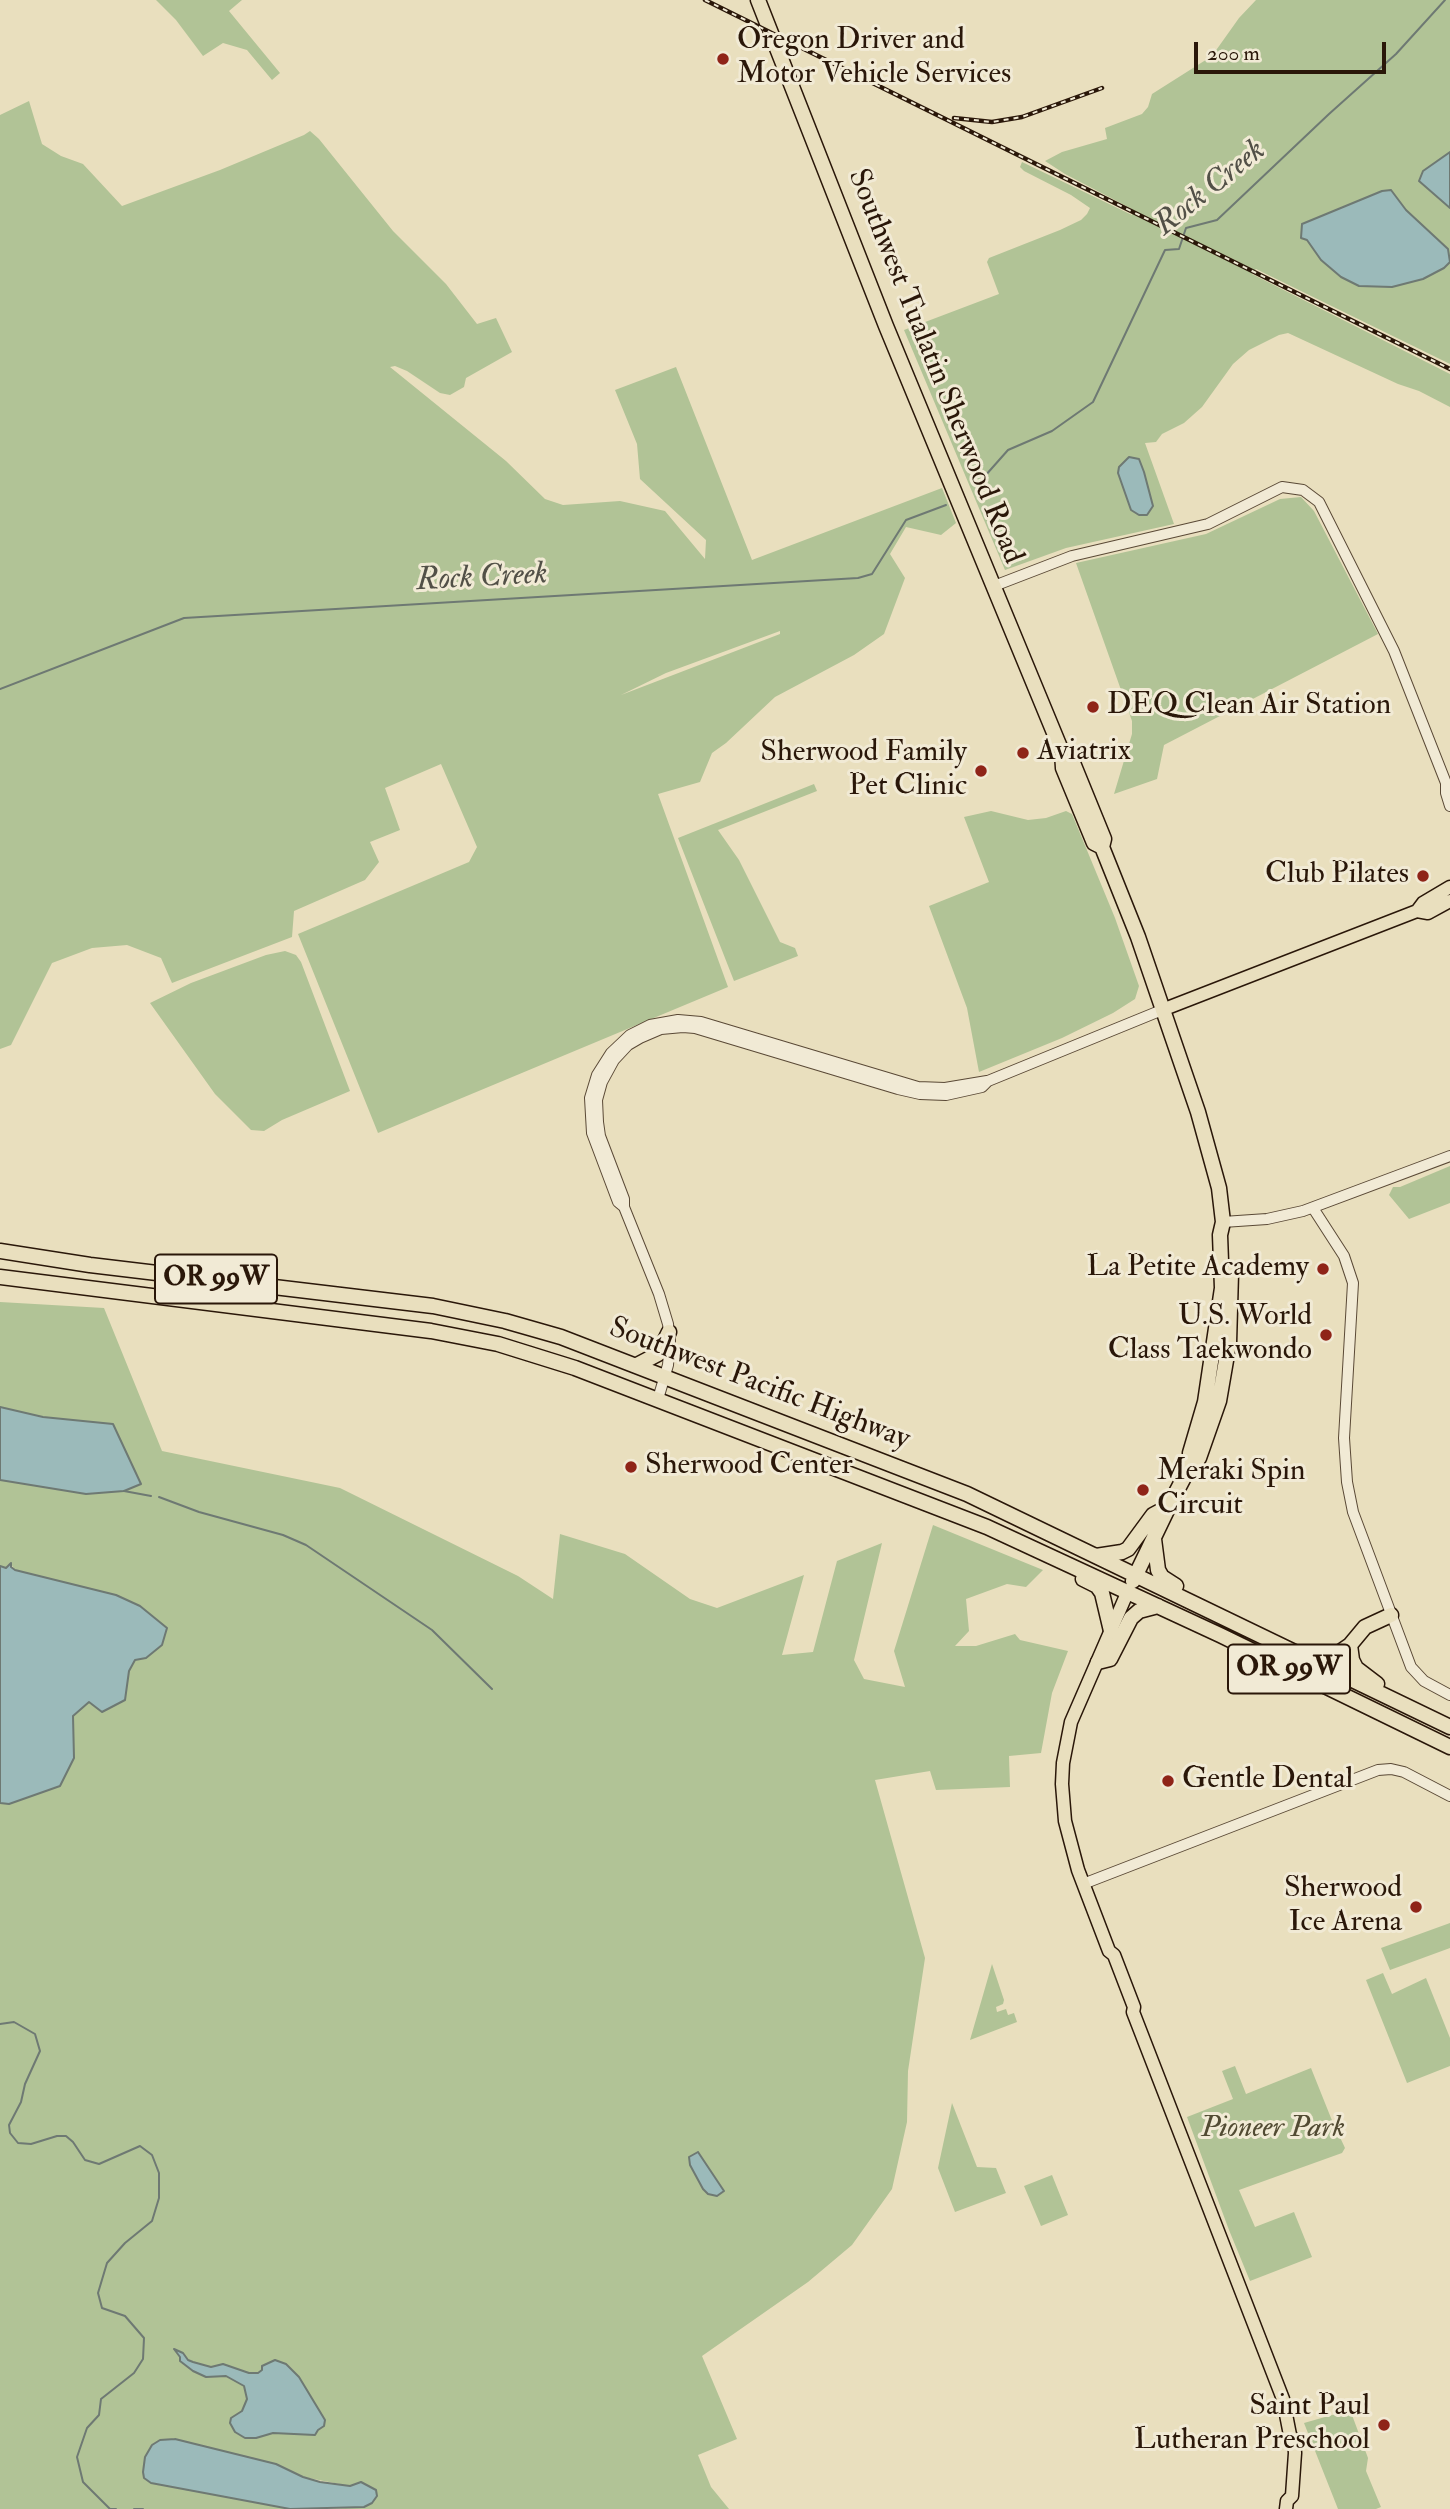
<!DOCTYPE html>
<html>
<head>
<meta charset="utf-8">
<style>
	body { margin:0 }
	#map { position:relative; width:1450px; height:2509px; overflow:hidden; background:#e9dfbe; font-family:"IM FELL Double Pica",serif }
	canvas { display:block }
	.scale { position:absolute; left:1194px; top:42px; width:192px; height:32px; box-sizing:border-box; border:4px solid #2a1709; border-top:0; padding-left:9px; font-size:21px; line-height:24px; white-space:nowrap; color:#2a1709; -webkit-text-stroke:5px #f1ead5; paint-order:stroke }
</style>
</head>
<body>
<div id="map">
<canvas width="1450" height="2509"></canvas>
<div class="scale">200 m</div>
</div>
<script>
const ctx = document.querySelector('canvas').getContext('2d');
ctx.lineJoin = 'round';
function fill(path, color) {
  ctx.fillStyle = color;
  ctx.fill(path, 'evenodd');
}
function poly(rows) {
  const path = new Path2D();
  for (const r of rows) {
    path.moveTo(r[0], r[1]);
    for (let i = 2; i < r.length; i += 2) path.lineTo(r[i], r[i + 1]);
  }
  return path;
}
function strokePath(path, color, width, dash) {
  ctx.strokeStyle = color;
  ctx.lineWidth = width;
  ctx.lineCap = dash ? 'butt' : 'round';
  ctx.setLineDash(dash || []);
  ctx.stroke(path);
}
function label(font, color, halo, rows, align = 'center') {
  ctx.font = font + ' "IM FELL Double Pica",serif';
  ctx.lineWidth = 6;
  ctx.setLineDash([]);
  ctx.textBaseline = 'middle';
  ctx.strokeStyle = halo;
  ctx.fillStyle = color;
  for (const [text, x, y, turn = 0] of rows) {
    ctx.save();
    ctx.translate(x, y);
    ctx.rotate((+turn || 0) * Math.PI / 180);
    ctx.textAlign = isNaN(turn) ? turn : align;
    if (halo) ctx.strokeText(text, 0, 0);
    ctx.fillText(text, 0, 0);
    ctx.restore();
  }
}
const green = poly([
	[156,0,242,0,229,11,280,73,272,80,247,50,223,43,203,56,176,20],
	[1256,0,1450,0,1450,364,1256,269,1252,274,1450,374,1450,407,1419,391,1398,384,1288,333,1279,335,1249,350,1233,364,1202,407,1184,423,1162,434,1156,442,1145,443,1174,524,1066,548,1005,570,904,330,999,294,987,262,989,258,1060,230,1081,220,1087,214,1090,208,1071,195,1024,171,1020,167,1022,162,1132,215,1132,209,1065,174,1045,161,1062,152,1107,139,1105,128,1142,114,1148,107,1152,94,1212,56,1239,18],
	[29,101,42,144,61,156,83,164,122,206,220,170,304,135,310,131,319,139,393,231,446,284,477,324,496,318,512,352,466,378,464,387,450,395,440,393,407,371,395,366,390,367,506,461,545,499,563,505,620,501,665,511,705,559,706,540,640,479,637,444,615,390,676,367,752,560,942,488,956,523,941,535,906,527,890,554,905,578,884,634,854,655,775,697,726,743,712,753,700,782,658,794,728,987,378,1133,298,934,469,862,477,847,441,764,385,788,400,830,370,842,379,862,365,880,294,911,292,937,172,983,161,958,127,945,92,948,52,963,11,1045,0,1049,0,115],
	[780,631,780,634,621,695,666,673],
	[1301,497,1314,511,1378,634,1164,745,1157,779,1114,794,1132,734,1132,721,1076,563,1206,534,1280,499],
	[814,784,817,791,718,830,739,860,780,942,795,948,798,956,734,981,678,838],
	[991,811,1028,820,1046,818,1066,811,1072,814,1115,918,1139,986,1135,999,1113,1013,1062,1038,979,1072,967,1008,929,906,989,882,964,817],
	[285,951,296,955,301,962,350,1091,282,1120,264,1131,251,1130,215,1094,150,1003,191,983,266,955],
	[1450,1166,1450,1203,1409,1219,1389,1195,1393,1187,1400,1187],
	[0,1302,104,1308,162,1451,340,1488,518,1576,553,1599,560,1534,625,1554,690,1599,717,1608,804,1575,782,1655,813,1652,837,1561,882,1543,854,1660,864,1679,905,1687,894,1651,933,1525,1043,1570,1026,1587,1007,1584,966,1599,969,1631,955,1646,976,1646,1015,1634,1020,1640,1068,1651,1052,1693,1041,1753,1009,1756,1010,1787,936,1790,930,1771,875,1780,925,1958,908,2071,907,2122,892,2189,852,2245,808,2282,702,2356,737,2439,698,2455,711,2487,729,2509,328,2509,364,2507,372,2503,376,2496,350,2486,303,2477,276,2464,175,2439,152,2445,145,2457,143,2472,144,2478,269,2505,298,2509,0,2509,0,1803,10,1803,74,1758,73,1716,89,1702,125,1700,129,1671,135,1660,146,1658,15,1570,11,1564,6,1568,0,1566,0,1480,86,1494,43,1417,0,1407],
	[183,2353,188,2360,193,2362,211,2367,223,2364,249,2373,258,2373,262,2370,290,2370,299,2377,325,2420,318,2430,273,2433,256,2438,231,2418,242,2411,247,2399,244,2386,226,2376,206,2377,180,2361,180,2357],
	[1450,1923,1450,1948,1390,1970,1381,1948],
	[992,1964,1004,2000,1003,2004,996,2007,997,2012,1006,2009,1008,2015,1014,2013,1017,2022,970,2040],
	[1383,1973,1392,1994,1426,1978,1450,2038,1450,2066,1407,2083,1366,1980],
	[1235,2066,1246,2094,1311,2068,1331,2118,1345,2148,1342,2153,1239,2190,1255,2227,1294,2212,1312,2257,1250,2281,1229,2230,1187,2117,1233,2099,1222,2071],
	[952,2103,977,2167,996,2168,1006,2193,955,2212,938,2168],
	[1052,2175,1068,2215,1041,2226,1024,2186],
	[1346,2411,1352,2415,1368,2458,1366,2471,1381,2507,1376,2509,1338,2509,1304,2423]
]);
const water = poly([
	[1450,152,1450,208,1419,181,1423,171,1450,152],
	[1391,190,1406,210,1448,249,1450,262,1444,268,1423,279,1392,287,1359,286,1341,277,1321,260,1307,240,1301,238,1302,224,1382,191,1391,190],
	[1129,457,1139,459,1144,472,1153,506,1147,515,1139,515,1131,510,1118,473,1119,467,1129,457],
	[0,1407,43,1417,113,1424,141,1484,124,1491,86,1494,0,1480,0,1407],
	[11,1563,11,1567,15,1570,116,1595,140,1606,167,1628,162,1645,146,1658,135,1660,129,1671,125,1700,102,1712,89,1702,73,1716,74,1758,60,1786,9,1804,0,1803,0,1566,6,1568,11,1563],
	[698,2152,724,2191,717,2196,708,2194,703,2189,690,2165,689,2157,698,2152],
	[174,2349,183,2353,188,2360,193,2362,211,2367,223,2364,249,2373,258,2373,262,2370,262,2366,275,2360,286,2364,299,2377,325,2420,324,2426,318,2430,315,2435,273,2433,256,2438,245,2438,235,2432,230,2423,231,2418,242,2411,247,2399,244,2386,226,2376,206,2377,193,2371,180,2361,180,2357,174,2349],
	[175,2439,276,2464,303,2477,320,2482,350,2486,361,2482,376,2490,377,2496,372,2503,364,2507,290,2509,151,2483,144,2478,143,2472,145,2457,152,2445,160,2440,175,2439]
]);
const stream = poly([
	[977,485,1008,450,1052,431,1093,402,1165,250,1179,249,1186,228,1217,220,1329,114,1396,54,1445,0],
	[0,689,184,618,858,578,872,574,906,520,946,505],
	[124,1491,151,1496],
	[159,1497,199,1512,283,1535,306,1545,432,1630,492,1689],
	[0,2024,14,2022,35,2034,40,2051,25,2084,21,2102,9,2125,10,2133,18,2143,31,2144,57,2136,66,2136,73,2142,85,2160,99,2164,140,2146,152,2155,159,2173,159,2198,152,2221,125,2243,107,2263,98,2293,102,2308,125,2316,144,2338,143,2359,134,2373,101,2399,99,2415,87,2428,77,2457,83,2482,110,2509,116,2509],
	[134,2509,143,2509]
]);
const minor = poly([
	[994,586,1072,556,1208,524,1282,487,1303,490,1319,502,1394,651,1446,783,1446,793,1450,806],
	[624,1207,618,1202,592,1133,590,1098,597,1075,611,1053,630,1035,650,1025,678,1020,701,1022,918,1087,945,1088,987,1081],
	[1313,1208,1344,1256,1353,1283,1344,1438,1347,1482,1353,1512,1411,1667,1424,1681,1450,1695],
	[1223,1222,1267,1219,1303,1211,1450,1156],
	[658,1399,668,1365,670,1341,668,1324,659,1294,624,1207,624,1199,600,1136,598,1122,597,1100,602,1082,614,1060,628,1045,640,1038,661,1029,683,1027,695,1028,898,1089,920,1094,946,1095,982,1087,988,1081,1162,1010],
	[1083,1884,1378,1770,1391,1769,1404,1772,1450,1796]
]);
const major = poly([
	[1417,911,1428,913,1450,901],
	[1162,1010,1417,911,1423,903,1450,887],
	[1128,1591,1071,1722,1063,1763,1062,1784,1065,1821,1078,1870,1109,1951,1114,1955,1134,2007,1133,2012,1283,2399,1290,2435,1294,2440,1295,2453,1292,2496,1287,2501,1286,2509]
]);
const highway = poly([
	[758,0,886,326,1062,752,1063,768,1094,843,1102,847],
	[1062,752,1073,763,1104,839,1102,847,1138,937,1198,1112,1219,1188,1223,1222,1220,1235,1222,1288,1205,1402,1190,1453,1190,1466],
	[0,1251,90,1265,433,1306,505,1321,561,1337,967,1494,1450,1727],
	[0,1277,431,1331,498,1344,575,1368,987,1527,1220,1635,1450,1747],
	[637,1365,658,1354,669,1332],
	[1154,1539,1158,1570,1162,1577,1176,1586],
	[1096,1556,1122,1552,1128,1549,1153,1515,1168,1507],
	[1083,1579,1097,1586,1102,1593,1111,1631],
	[1133,1581,1171,1502,1190,1466,1199,1458,1219,1401,1229,1343,1231,1273],
	[1350,1645,1352,1660,1356,1668,1377,1684],
	[1309,1658,1337,1654,1350,1645,1365,1627,1391,1615],
	[1098,1662,1110,1659,1131,1618,1139,1611,1158,1606]
]);
const rail = poly([
	[705,0,1450,369],
	[954,118,992,122,1022,117,1102,88]
]);
const markers = [
	[723,59,7,"#8f2418"],
	[1093,707,7,"#8f2418"],
	[1023,753,7,"#8f2418"],
	[981,771,7,"#8f2418"],
	[1423,876,7,"#8f2418"],
	[1323,1269,7,"#8f2418"],
	[1326,1335,7,"#8f2418"],
	[631,1467,7,"#8f2418"],
	[1143,1490,7,"#8f2418"],
	[1168,1781,7,"#8f2418"],
	[1416,1907,7,"#8f2418"],
	[1384,2425,7,"#8f2418"]
];
const shields = [
	[216,1279,122],
	[1289,1669,122]
];
const shieldNames = [
	["OR 99W",216,1279],
	["OR 99W",1289,1669]
];
const poiNames = [
	["Oregon Driver and",737,42],
	["Motor Vehicle Services",737,76],
	["DEQ Clean Air Station",1107,707],
	["Aviatrix",1037,753],
	["Sherwood Family",967,754,"right"],
	["Pet Clinic",967,788,"right"],
	["Club Pilates",1409,876,"right"],
	["La Petite Academy",1309,1269,"right"],
	["U.S. World",1312,1318,"right"],
	["Class Taekwondo",1312,1352,"right"],
	["Sherwood Center",645,1467],
	["Meraki Spin",1157,1473],
	["Circuit",1157,1507],
	["Gentle Dental",1182,1781],
	["Sherwood",1402,1890,"right"],
	["Ice Arena",1402,1924,"right"],
	["Saint Paul",1370,2408,"right"],
	["Lutheran Preschool",1370,2442,"right"]
];
const streetNames = [
	["Southwest Tualatin Sherwood Road",934,367,68],
	["Southwest Pacific Highway",759,1385,21]
];
const parkNames = [
	["Pioneer Park",1273,2130]
];
const waterNames = [
	["Rock Creek",1211,189,-39],
	["Rock Creek",482,579,-3]
];
fill(green, '#b1c396');
fill(water, '#9bbaba');
strokePath(water, '#6e7973', 2);
strokePath(stream, '#6e7973', 2);
strokePath(minor, '#5a4936', 12);
strokePath(major, '#2a1709', 15);
strokePath(highway, '#2a1709', 17);
strokePath(minor, '#f1ead5', 10);
strokePath(major, '#e9dfbe', 12);
strokePath(highway, '#e9dfbe', 14);
strokePath(rail, '#2a1709', 4.5);
strokePath(rail, '#f1ead5', 2, [5]);
for (const [x, y, r, color] of markers) {
  const dot = new Path2D();
  dot.arc(x, y, r, 0, 2 * Math.PI);
  ctx.fillStyle = color;
  ctx.fill(dot);
  strokePath(dot, '#f1ead5', 2.5);
}
for (const [x, y, w] of shields) {
  const box = new Path2D();
  box.roundRect(x - w / 2, y - 24.5, w, 49, 5);
  ctx.fillStyle = '#f1ead5';
  ctx.fill(box);
  strokePath(box, '#2a1709', 2);
}
label('bold 28px', '#2a1709', null, shieldNames);
label('30px', '#2a1709', '#f1ead5', poiNames, 'left');
label('30px', '#2a1709', '#f1ead5', streetNames);
label('italic 30px', '#524b33', '#f1ead5', parkNames);
label('italic 32px', '#525047', '#f1ead5', waterNames);
</script>
</body>
</html>
